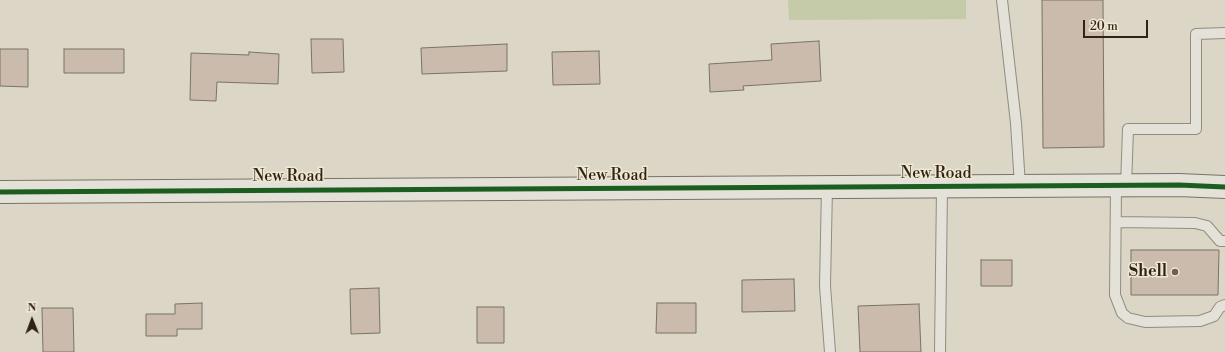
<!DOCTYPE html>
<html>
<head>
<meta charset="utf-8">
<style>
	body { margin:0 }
	#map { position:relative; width:1225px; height:352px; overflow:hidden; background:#dcd6c6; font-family:"Libre Bodoni",serif }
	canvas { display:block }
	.north { position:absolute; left:12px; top:300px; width:40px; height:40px; -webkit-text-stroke:3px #eee8d4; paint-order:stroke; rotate:359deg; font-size:11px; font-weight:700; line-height:16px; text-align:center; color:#312313 }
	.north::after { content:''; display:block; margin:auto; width:14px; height:18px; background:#312313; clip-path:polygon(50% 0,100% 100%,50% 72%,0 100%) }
	.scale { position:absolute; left:1083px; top:20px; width:65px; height:18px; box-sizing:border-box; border:2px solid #312313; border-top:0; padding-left:5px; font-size:12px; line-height:14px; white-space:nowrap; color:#312313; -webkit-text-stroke:3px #eee8d4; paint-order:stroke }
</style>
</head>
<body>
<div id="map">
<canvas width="1225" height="352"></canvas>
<div class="north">N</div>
<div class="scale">20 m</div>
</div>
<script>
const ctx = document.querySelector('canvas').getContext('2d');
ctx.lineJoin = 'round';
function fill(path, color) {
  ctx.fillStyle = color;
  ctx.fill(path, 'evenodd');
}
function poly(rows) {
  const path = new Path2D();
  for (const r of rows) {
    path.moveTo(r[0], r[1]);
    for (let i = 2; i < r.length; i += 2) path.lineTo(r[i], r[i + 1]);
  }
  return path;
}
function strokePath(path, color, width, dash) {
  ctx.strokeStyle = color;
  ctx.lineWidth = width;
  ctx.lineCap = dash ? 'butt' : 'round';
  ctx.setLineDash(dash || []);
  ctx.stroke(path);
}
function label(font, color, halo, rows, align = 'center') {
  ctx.font = font + ' "Libre Bodoni",serif';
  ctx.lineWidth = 3;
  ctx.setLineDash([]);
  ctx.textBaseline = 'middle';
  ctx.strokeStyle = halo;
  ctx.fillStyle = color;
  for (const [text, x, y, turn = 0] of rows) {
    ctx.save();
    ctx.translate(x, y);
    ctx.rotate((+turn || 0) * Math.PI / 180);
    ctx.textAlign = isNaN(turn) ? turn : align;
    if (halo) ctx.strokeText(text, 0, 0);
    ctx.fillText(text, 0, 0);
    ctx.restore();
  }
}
const green = poly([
	[788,0,966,0,966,19,789,20]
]);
const building = poly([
	[1042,0,1103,0,1104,147,1043,148,1042,0],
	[311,39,343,39,344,72,312,73,311,39],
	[819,41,821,81,743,86,744,90,710,92,709,64,772,60,771,44,819,41],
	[507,44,507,71,422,74,421,48,507,44],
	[0,49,28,49,28,87,0,86,0,49],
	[64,49,124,49,124,73,64,73,64,49],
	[599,51,600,84,553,85,552,52,599,51],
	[249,52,279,54,278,84,217,82,216,101,190,100,191,53,249,55,249,52],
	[1131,250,1219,250,1218,295,1131,295,1131,250],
	[981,260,1012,260,1012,286,981,286,981,260],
	[794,279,795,311,742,312,742,280,794,279],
	[379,288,380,333,351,334,350,289,379,288],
	[202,303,202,329,177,329,177,336,146,336,146,314,175,314,175,304,202,303],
	[657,303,696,303,696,333,656,333,657,303],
	[919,304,921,352,860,352,858,306,919,304],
	[477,307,504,307,504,343,477,343,477,307],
	[42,308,73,308,74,352,43,352,42,308]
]);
const lane = poly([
	[1002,0,1016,123,1020,186],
	[1116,186,1115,295,1122,313,1128,318,1145,322,1200,321,1214,316,1220,307,1225,305],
	[1126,186,1128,129,1196,129,1196,34,1225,33],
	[827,187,825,286,830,352],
	[1116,222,1195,223,1207,226,1220,241,1225,241],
	[940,352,942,187]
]);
const secondary = poly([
	[0,192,1179,185,1225,187]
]);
const cycleway = poly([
	[0,192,1179,185,1225,187]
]);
const markers = [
	[1175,272,4,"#6d6252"]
];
const streetNames = [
	["New Road",936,174],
	["New Road",612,176],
	["New Road",288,177]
];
const poiNames = [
	["Shell",1167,272]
];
fill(green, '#c5caa9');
fill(building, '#cbbbac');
strokePath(building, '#787369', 1);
strokePath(lane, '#918c81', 12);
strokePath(secondary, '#787369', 24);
strokePath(lane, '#e4e1d9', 10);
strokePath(secondary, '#e4e1d9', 22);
strokePath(cycleway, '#1b5e20', 5);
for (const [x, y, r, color] of markers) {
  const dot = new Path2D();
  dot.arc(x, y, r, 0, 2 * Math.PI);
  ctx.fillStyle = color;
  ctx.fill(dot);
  strokePath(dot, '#eee8d4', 1.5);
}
label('16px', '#312313', '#eee8d4', streetNames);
label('bold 16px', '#312313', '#eee8d4', poiNames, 'right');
</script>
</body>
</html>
